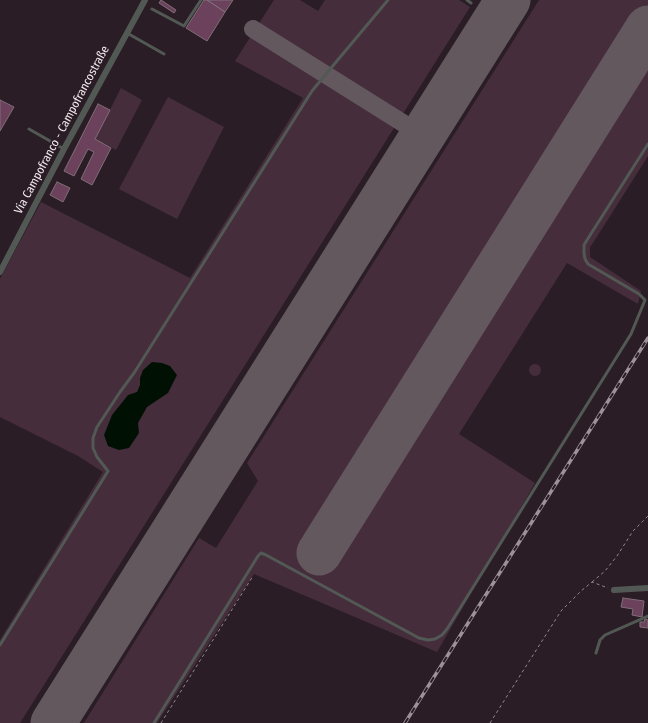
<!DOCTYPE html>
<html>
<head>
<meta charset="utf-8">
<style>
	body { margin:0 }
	canvas { display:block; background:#2a1d25 }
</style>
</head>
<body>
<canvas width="648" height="723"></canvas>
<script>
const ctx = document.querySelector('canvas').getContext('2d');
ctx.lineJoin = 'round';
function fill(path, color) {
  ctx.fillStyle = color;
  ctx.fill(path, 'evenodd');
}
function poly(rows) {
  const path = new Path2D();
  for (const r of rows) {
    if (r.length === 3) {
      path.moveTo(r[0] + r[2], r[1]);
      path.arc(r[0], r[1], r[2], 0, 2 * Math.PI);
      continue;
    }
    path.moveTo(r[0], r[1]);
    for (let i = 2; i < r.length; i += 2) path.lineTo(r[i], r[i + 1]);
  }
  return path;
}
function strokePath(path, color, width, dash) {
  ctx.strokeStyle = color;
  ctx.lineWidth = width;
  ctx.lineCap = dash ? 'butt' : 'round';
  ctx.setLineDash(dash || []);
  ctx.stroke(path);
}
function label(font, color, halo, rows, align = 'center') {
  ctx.font = font + ' "Fira Sans Condensed",sans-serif';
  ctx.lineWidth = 3.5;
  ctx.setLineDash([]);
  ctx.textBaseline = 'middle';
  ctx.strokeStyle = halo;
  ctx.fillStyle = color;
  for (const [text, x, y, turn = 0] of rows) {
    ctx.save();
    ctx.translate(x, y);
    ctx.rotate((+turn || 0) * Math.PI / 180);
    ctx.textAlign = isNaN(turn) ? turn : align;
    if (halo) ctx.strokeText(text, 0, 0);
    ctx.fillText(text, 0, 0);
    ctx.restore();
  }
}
const green = poly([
	[274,0,300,0,318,11,325,0,459,0,470,7,20,723,0,723,0,640,103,472,78,456,0,417,0,279,41,202,190,278,303,98,235,61],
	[539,0,648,0,648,156,593,243,590,247,590,257,641,291,638,304,567,263,459,434,535,483,437,652,254,574,157,723,84,723,199,538,216,548,258,481,247,463],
	[121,88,142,100,116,150,95,139],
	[168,97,224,127,177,219,119,189],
	[535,370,6]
]);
const water = poly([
	[152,362,162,363,170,366,177,375,168,393,147,407,138,423,139,433,129,448,119,450,108,446,104,435,112,415,128,395,137,392,140,385,140,378,143,370]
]);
const taxiway = poly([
	[253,29,422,135]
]);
const runway = poly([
	[319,553,648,28],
	[53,723,508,0]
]);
const building = poly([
	[161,0,176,10,174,13,159,3,161,0],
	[204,0,207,0,225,12,207,41,186,28,204,0],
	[207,0,233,0,225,12,207,0],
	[0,100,14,107,0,131,0,100],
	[98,104,110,110,95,139,111,148,92,185,81,179,94,152,88,149,74,176,64,171,98,104],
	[57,182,70,188,63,202,50,195,57,182],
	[623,598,644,601,642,617,632,615,633,609,621,607,623,598],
	[645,619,648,620,648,628,640,627,640,622,644,622,645,619]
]);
const path = poly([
	[592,582,605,571,617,556,633,531,648,516],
	[161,723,253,576],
	[490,723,561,611,581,591,592,582,608,588]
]);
const lane = poly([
	[467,0,471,3],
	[152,9,184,26,201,0],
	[127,33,164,54],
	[29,129,64,149],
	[0,645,105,476,108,471,97,457,93,448,93,438,97,427,120,392,134,373,312,91,321,80,388,0],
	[596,653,600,640,605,635,648,616],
	[154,723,258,556,261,553,266,555,419,638,428,640,435,639,442,635,447,629,631,334,645,300,639,294,588,264,585,259,584,253,584,245,587,240,648,144]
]);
const street = poly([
	[0,272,64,149,145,0],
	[614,590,648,588]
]);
const rail = poly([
	[405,723,648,338]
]);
const streetNames = [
	["Via Campofranco - Campofrancostraße",62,130,-62]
];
fill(green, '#452d3c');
fill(water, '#001104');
strokePath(taxiway, '#64585f', 18);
strokePath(runway, '#64585f', 45);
fill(building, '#6b415b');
strokePath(building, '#7f6e78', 1);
strokePath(path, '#948990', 1, [3, 3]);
strokePath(lane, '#525954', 3);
strokePath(street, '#525954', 6);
strokePath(rail, '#9e9299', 3.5);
strokePath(rail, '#2a1d25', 2, [6]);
label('12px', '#f2e8ee', '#2a1d25', streetNames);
</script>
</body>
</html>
